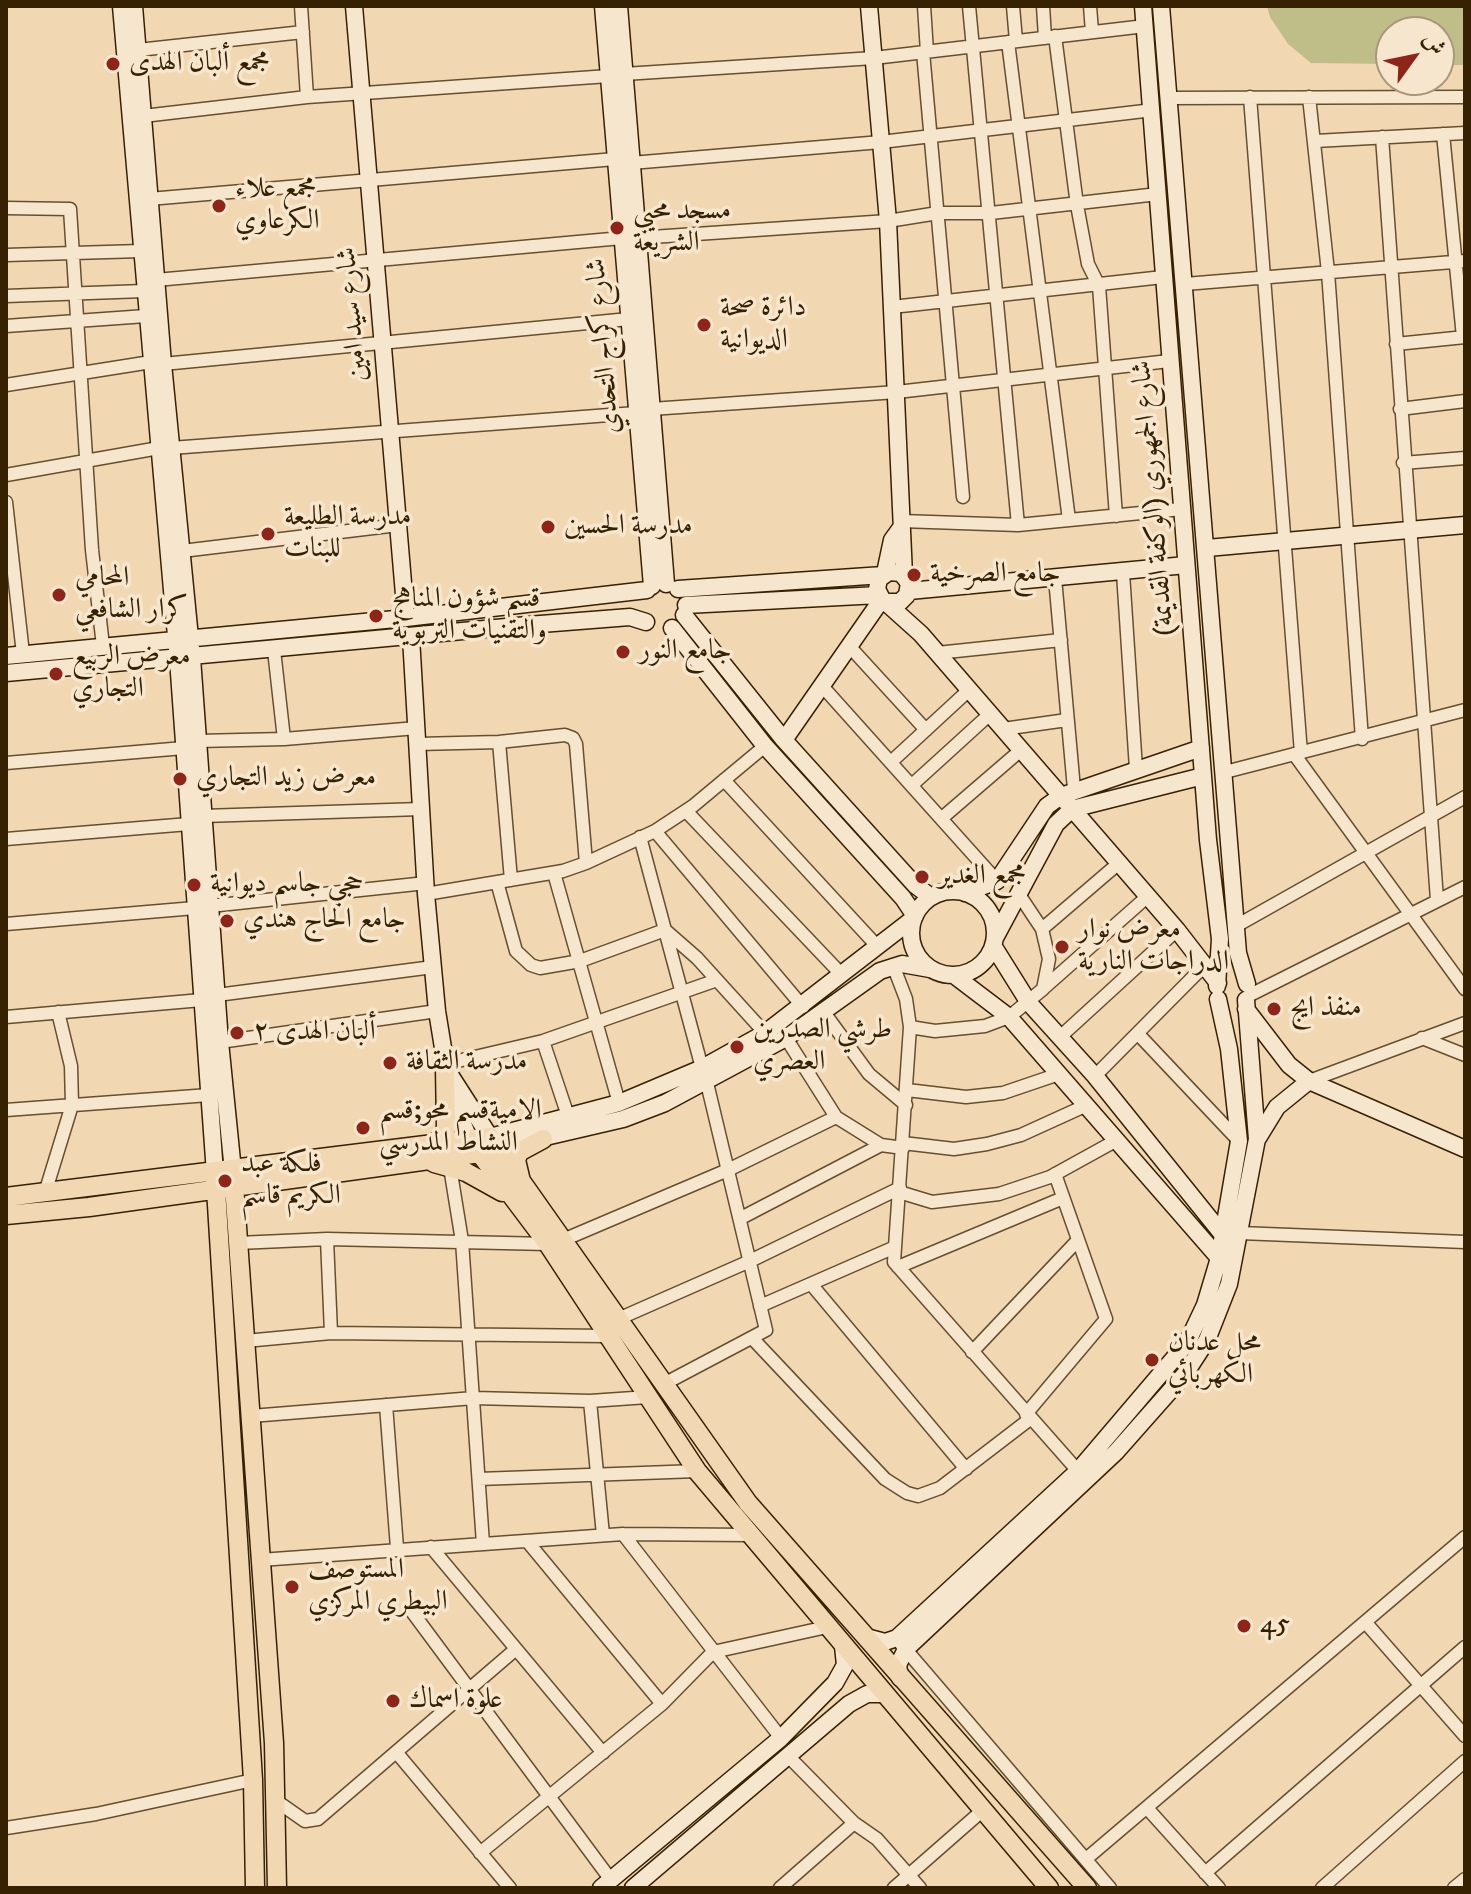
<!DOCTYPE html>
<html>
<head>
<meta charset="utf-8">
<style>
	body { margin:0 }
	#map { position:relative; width:1471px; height:1894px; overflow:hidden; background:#f1d8b2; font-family:"IM FELL DW Pica",Amiri,serif }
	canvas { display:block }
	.frame { position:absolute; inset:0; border:8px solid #362103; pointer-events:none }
	.north { position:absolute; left:1375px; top:16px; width:80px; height:80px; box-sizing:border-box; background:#f6e6cd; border:2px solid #a9977c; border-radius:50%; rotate:57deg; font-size:22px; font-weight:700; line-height:32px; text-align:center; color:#362103 }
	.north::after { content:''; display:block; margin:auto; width:28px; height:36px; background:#8f2418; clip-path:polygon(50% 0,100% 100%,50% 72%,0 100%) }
</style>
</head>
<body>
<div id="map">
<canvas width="1471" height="1894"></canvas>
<div class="frame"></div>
<div class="north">ش</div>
</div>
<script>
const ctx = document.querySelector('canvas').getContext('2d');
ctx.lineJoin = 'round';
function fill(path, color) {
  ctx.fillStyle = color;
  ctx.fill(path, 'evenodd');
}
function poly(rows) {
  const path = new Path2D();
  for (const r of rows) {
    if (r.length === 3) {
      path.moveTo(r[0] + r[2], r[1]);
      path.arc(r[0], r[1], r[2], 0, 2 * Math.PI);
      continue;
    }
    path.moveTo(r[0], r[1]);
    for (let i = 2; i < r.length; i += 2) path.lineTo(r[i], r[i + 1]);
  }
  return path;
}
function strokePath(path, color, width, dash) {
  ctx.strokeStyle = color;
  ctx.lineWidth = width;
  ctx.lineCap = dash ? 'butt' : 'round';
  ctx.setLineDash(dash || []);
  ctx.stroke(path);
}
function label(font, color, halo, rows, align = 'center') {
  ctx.font = font + ' "IM FELL DW Pica",Amiri,serif';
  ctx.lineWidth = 7;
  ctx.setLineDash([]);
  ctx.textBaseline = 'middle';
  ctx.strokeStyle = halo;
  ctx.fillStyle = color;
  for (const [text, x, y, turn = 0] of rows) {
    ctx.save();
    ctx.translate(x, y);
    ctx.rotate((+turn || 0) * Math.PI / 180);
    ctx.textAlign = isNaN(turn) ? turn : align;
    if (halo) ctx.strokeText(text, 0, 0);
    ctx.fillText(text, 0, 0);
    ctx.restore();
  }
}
const green = poly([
	[1267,6,1465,6,1465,65,1439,65,1439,32,1391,32,1391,64,1311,63,1288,44,1270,17]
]);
const street = poly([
	[301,6,307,97],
	[924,6,927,52],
	[969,6,1018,525],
	[1013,6,1016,41],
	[1043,6,1045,38],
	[1090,6,1092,32],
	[1055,36,1077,205,1088,264,1099,286,1116,516],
	[1008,42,1069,520],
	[138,50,303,32],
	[923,52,963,497],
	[624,74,874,58,1145,26],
	[1250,97,1301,753],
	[1309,97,1328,272,1362,739],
	[1169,98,1465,97],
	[143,116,307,97,609,76],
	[1443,134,1463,337],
	[1382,137,1437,900],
	[1315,141,1465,133],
	[631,163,881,142,1153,110],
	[149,199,615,159],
	[6,208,70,209,92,550,103,646],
	[637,238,888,221,938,213,991,213,1158,194],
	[6,255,141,251],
	[156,280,622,238],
	[1185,284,1465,261],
	[6,296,144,291],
	[892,307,1163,277],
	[6,326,146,316],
	[1396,344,1465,337],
	[163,364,629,319],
	[6,385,151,362],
	[651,409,897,392,1169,361],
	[1400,409,1465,401],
	[171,448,636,413],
	[1403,463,1465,458],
	[6,475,159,448],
	[6,502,23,654],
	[901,521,1018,525,1182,509],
	[182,551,398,525],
	[1123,573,1136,769],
	[1055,578,1074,789],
	[850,647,926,730],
	[274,650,284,739],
	[937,653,1061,640],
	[823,687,997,881],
	[1003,729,1067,720],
	[198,741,284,739,417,728],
	[499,742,511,880],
	[418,744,499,742,565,735,573,738,576,744,586,863],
	[1294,754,1465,989],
	[891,762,969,690],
	[6,763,184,748],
	[1225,772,1465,710],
	[724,780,877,946],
	[912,785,990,714],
	[686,811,842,975],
	[203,816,421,809],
	[942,818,1021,750],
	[655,831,803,1007],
	[640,837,702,1068],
	[6,839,189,824],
	[554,873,619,1103],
	[497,882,516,951,531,965,540,968,580,961,665,930,697,958,765,1033],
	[426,894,563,871,586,863,655,831,693,806,765,746],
	[210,906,426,883],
	[6,924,195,908],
	[1236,926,1465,797],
	[1042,929,1119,863],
	[893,965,906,999,910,1027,894,1262,1078,1471],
	[1045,987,1148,896],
	[217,995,433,967],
	[1248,996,1465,887],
	[823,1011,869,1074,906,1105],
	[6,1017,202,1000],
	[910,1027,935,1031,985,1026,1009,1017,1043,989,1049,959,1042,929,1018,893],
	[1139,1035,1239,1141],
	[1060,1037,1177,930],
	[786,1038,836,1117,881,1145,903,1148],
	[1422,1038,1465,1055],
	[543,1041,568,1116],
	[220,1042,437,1011],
	[445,1064,543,1041,717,980],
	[1095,1076,1205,965],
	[1309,1081,1465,1023],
	[907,1090,966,1097,1003,1093,1059,1074],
	[6,1110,209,1095],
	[903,1143,954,1149,987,1144,1021,1135,1087,1105],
	[449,1161,462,1241,483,1544],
	[899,1192,932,1202,999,1194,1050,1177,1117,1140],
	[45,1193,72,1105,71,1066,58,1012],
	[741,1218,881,1145],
	[1240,1233,1465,1242],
	[327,1239,331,1333],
	[563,1240,730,1169,836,1117],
	[238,1243,327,1239,548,1244],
	[898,1267,1063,1198],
	[811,1284,966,1469],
	[760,1306,895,1247],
	[618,1319,750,1261,900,1188],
	[752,1338,885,1479,907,1493,918,1496,940,1488,1030,1419],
	[245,1341,331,1333,606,1336],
	[972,1352,1078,1240],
	[662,1385,766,1330,707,1083],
	[590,1401,603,1535],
	[386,1405,397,1548],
	[1026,1414,1106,1319,1055,1174],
	[251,1416,474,1398,590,1401,648,1397],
	[479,1479,697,1471],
	[623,1534,781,1738],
	[527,1541,662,1704],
	[431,1547,603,1753],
	[260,1560,623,1534,750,1535],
	[413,1613,611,1880],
	[1366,1623,1465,1736],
	[901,1644,1110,1888],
	[397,1753,510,1888],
	[789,1757,854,1823,877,1839,920,1888],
	[275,1800,305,1821,318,1819,516,1649],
	[1147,1808,1219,1888],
	[6,1828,96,1814,253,1780],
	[480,1853,662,1704,713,1652,827,1627],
	[1086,1859,1465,1537],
	[1205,1873,1465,1647],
	[780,1888,854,1823],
	[894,1888,983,1810],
	[1322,1888,1465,1761],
	[1454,1888,1465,1879]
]);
const secondary = poly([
	[121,6,178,659,215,1173],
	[134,6,163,364,192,658,220,1042,233,1171],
	[354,6,406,618],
	[603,6,652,586],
	[619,6,666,584],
	[869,6,888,221,904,575],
	[1143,6,1208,840,1220,939,1217,986],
	[1161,6,1238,953,1247,984],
	[1207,548,1465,525],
	[885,573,892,540,900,529],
	[678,589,883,575],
	[909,591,1186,565],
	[885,602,900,602,907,595,909,583,901,573,889,572,879,579,877,589,882,599,921,634,1177,930,1218,983],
	[686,605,879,595],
	[684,615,784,740,915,885,931,897],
	[672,628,765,746,903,898,915,916],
	[411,637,426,894,437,1011,450,1091,469,1139],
	[6,656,406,618,647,590],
	[6,673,528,625,630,617,646,622],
	[784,740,882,599],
	[953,933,42],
	[965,893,997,881,1047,806,1061,796,1201,748],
	[995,938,1056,824,1072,809,1203,776],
	[994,947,1029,1003,1095,1076,1223,1235],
	[955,976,1009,1017,1219,1258],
	[1246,1009,1289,1065,1309,1081,1465,1149],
	[445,1067,490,1137,619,1103,702,1068,765,1033,914,918],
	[1258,1138,1277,1107,1309,1081],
	[498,1148,623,1119,665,1103,786,1038,880,971,902,964,930,969],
	[866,1637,885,1642,897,1638,1078,1471,1187,1343,1205,1305,1219,1258,1239,1141,1229,1049,1218,999],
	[900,1678,898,1665,906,1649,1116,1452,1185,1374,1207,1340,1229,1284,1257,1139,1246,1000],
	[601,1888,781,1738,835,1683,845,1665,843,1646],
	[633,1888,849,1704,867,1694,883,1694]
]);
const primary = poly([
	[469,1139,548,1244,697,1471,1049,1888],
	[430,1145,441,1139,446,1128,445,1067],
	[434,1163,466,1172,502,1192],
	[233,1171,274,1743,277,1888],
	[215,1173,253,1780,255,1888],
	[520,1177,516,1160,519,1152,543,1139],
	[6,1197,490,1137,748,1503,1087,1888],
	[6,1215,89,1207,487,1152]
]);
const markers = [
	[113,64,8,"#8f2418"],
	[219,206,8,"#8f2418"],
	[617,228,8,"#8f2418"],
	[704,325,8,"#8f2418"],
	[548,527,8,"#8f2418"],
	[268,534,8,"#8f2418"],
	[914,575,8,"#8f2418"],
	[59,595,8,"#8f2418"],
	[376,616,8,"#8f2418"],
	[623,652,8,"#8f2418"],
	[56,674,8,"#8f2418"],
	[180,779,8,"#8f2418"],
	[922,877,8,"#8f2418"],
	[194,885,8,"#8f2418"],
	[227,921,8,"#8f2418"],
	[1062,947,8,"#8f2418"],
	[1274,1009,8,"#8f2418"],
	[237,1033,8,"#8f2418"],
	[737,1047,8,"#8f2418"],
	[390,1063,8,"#8f2418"],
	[363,1128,8,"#8f2418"],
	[225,1181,8,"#8f2418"],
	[1152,1360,8,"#8f2418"],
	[292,1587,8,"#8f2418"],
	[1244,1626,8,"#8f2418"],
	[393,1701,8,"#8f2418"]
];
const poiNames = [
	["مجمع ألبان الهدى",129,64],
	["مجمع علاء",235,190],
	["الكرعاوي",235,222],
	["مسجد محيي",633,212],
	["الشريعة",633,244],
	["دائرة صحة",720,309],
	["الديوانية",720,341],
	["مدرسة الطليعة",284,518],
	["للبنات",284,550],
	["مدرسة الحسين",564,527],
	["جامع الصرخية",930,575],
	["المحامي",75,579],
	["كرار الشافعي",75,611],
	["قسم شؤون المناهج",392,600],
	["والتقنيات التربوية",392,632],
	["جامع النور",639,652],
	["معرض الربيع",72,658],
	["التجاري",72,690],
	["معرض زيد التجاري",196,779],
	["مجمع الغدير",938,877],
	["حجي جاسم ديوانية",210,885],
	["جامع الحاج هندي",243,921],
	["معرض نوار",1078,931],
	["الدراجات النارية",1078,963],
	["منفذ ايج",1290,1009],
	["طرشي الصدرين",753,1031],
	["العصري",753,1063],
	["ألبان الهدى ٢",253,1033],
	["مدرسة الثقافة",406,1063],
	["الاميةقسم محو;قسم",379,1112],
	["النشاط المدرسي",379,1144],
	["فلكة عبد",241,1165],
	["الكريم قاسم",241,1197],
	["محل عدنان",1168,1344],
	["الكهربائي",1168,1376],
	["المستوصف",308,1571],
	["البيطري المركزي",308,1603],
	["45",1260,1626],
	["علوة اسماك",409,1701]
];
const streetNames = [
	["شارع سيد امين",354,314,-95],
	["شارع كراج التحدي",605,346,-95],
	["شارع الجمهوري (الوكفة القديمة)",1155,498,-95]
];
fill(green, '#bfbd88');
strokePath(street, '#654f2f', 15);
strokePath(secondary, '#362103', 19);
strokePath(primary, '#362103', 21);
strokePath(street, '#f6e6cd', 12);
strokePath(secondary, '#f6e6cd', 16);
strokePath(primary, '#f1d8b2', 18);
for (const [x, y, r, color] of markers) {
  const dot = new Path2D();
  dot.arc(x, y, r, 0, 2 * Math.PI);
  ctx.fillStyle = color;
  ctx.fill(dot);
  strokePath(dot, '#f6e6cd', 3);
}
label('28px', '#362103', '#f6e6cd', poiNames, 'left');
label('28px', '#362103', '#f6e6cd', streetNames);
</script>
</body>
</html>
